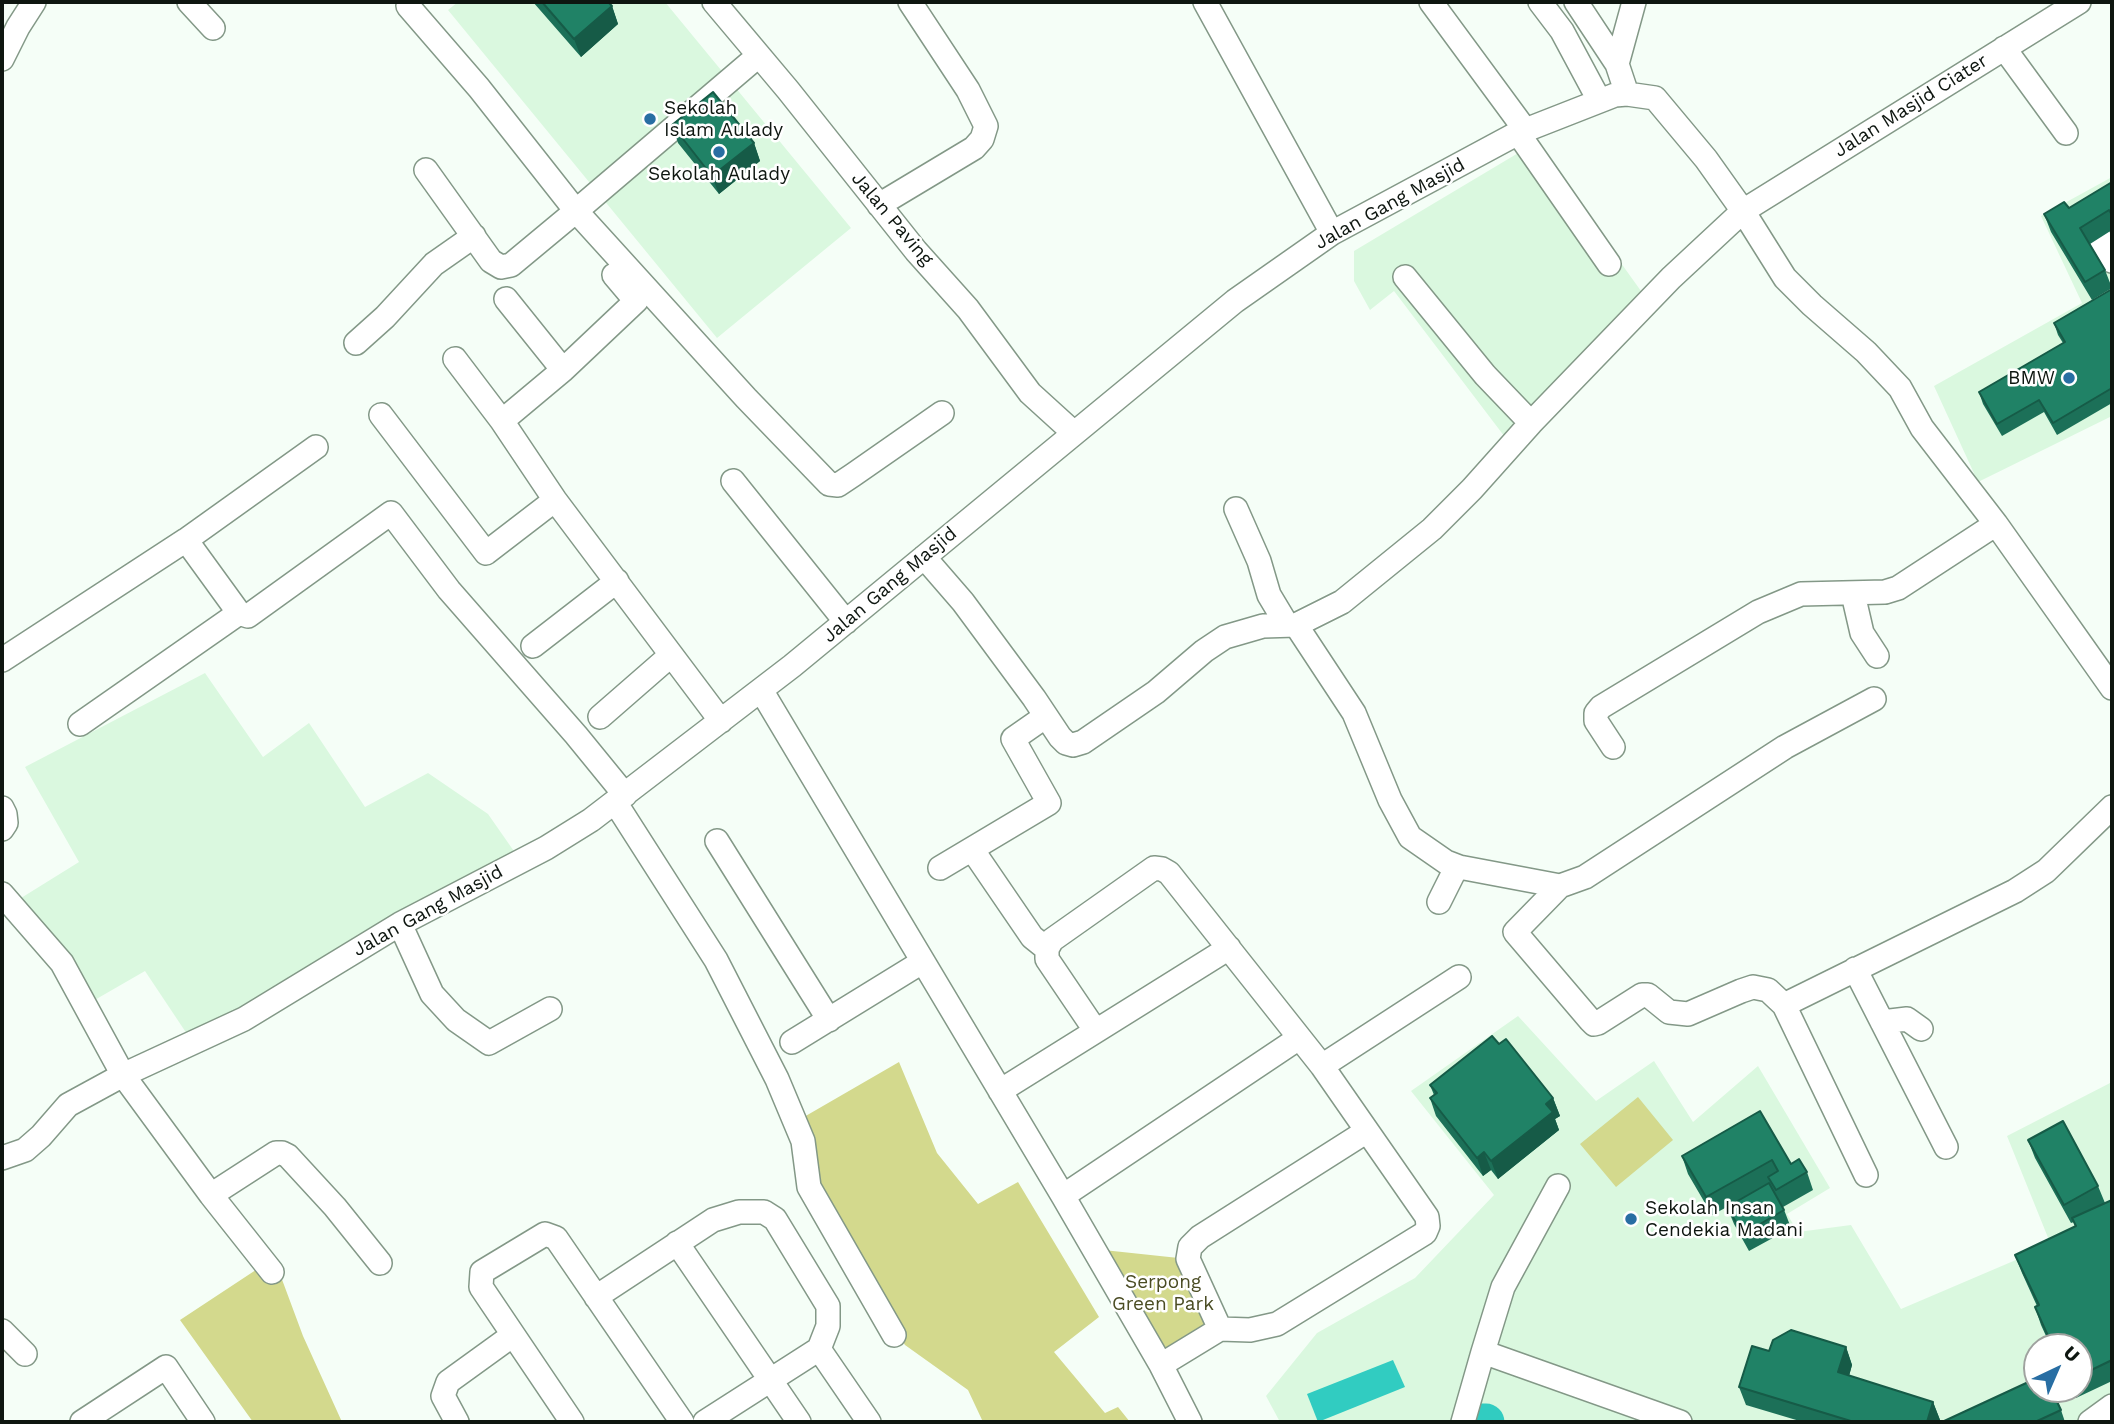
<!DOCTYPE html>
<html>
<head>
<meta charset="utf-8">
<style>
	body { margin:0 }
	#map { position:relative; width:2114px; height:1424px; overflow:hidden; background:#f5fef7; font-family:"Work Sans",sans-serif }
	canvas { display:block }
	.frame { position:absolute; inset:0; border:4px solid #0e1610; pointer-events:none }
	.north { position:absolute; left:2023px; top:1333px; width:70px; height:70px; box-sizing:border-box; background:#fff; border:2px solid #9fa29f; border-radius:50%; rotate:44deg; font-size:19px; font-weight:700; line-height:28px; text-align:center; color:#0e1610 }
	.north::after { content:''; display:block; margin:auto; width:24px; height:32px; background:#286ea3; clip-path:polygon(50% 0,100% 100%,50% 72%,0 100%) }
</style>
</head>
<body>
<div id="map">
<canvas width="2114" height="1424"></canvas>
<div class="frame"></div>
<div class="north">U</div>
</div>
<script>
const ctx = document.querySelector('canvas').getContext('2d');
ctx.lineJoin = 'round';
function fill(path, color) {
  ctx.fillStyle = color;
  ctx.fill(path, 'evenodd');
}
function poly(rows) {
  const path = new Path2D();
  for (const r of rows) {
    path.moveTo(r[0], r[1]);
    for (let i = 2; i < r.length; i += 2) path.lineTo(r[i], r[i + 1]);
  }
  return path;
}
function strokePath(path, color, width, dash) {
  ctx.strokeStyle = color;
  ctx.lineWidth = width;
  ctx.lineCap = dash ? 'butt' : 'round';
  ctx.setLineDash(dash || []);
  ctx.stroke(path);
}
function label(font, color, halo, rows, align = 'center') {
  ctx.font = font + ' "Work Sans",sans-serif';
  ctx.lineWidth = 5;
  ctx.setLineDash([]);
  ctx.textBaseline = 'middle';
  ctx.strokeStyle = halo;
  ctx.fillStyle = color;
  for (const [text, x, y, turn = 0] of rows) {
    ctx.save();
    ctx.translate(x, y);
    ctx.rotate((+turn || 0) * Math.PI / 180);
    ctx.textAlign = isNaN(turn) ? turn : align;
    if (halo) ctx.strokeText(text, 0, 0);
    ctx.fillText(text, 0, 0);
    ctx.restore();
  }
}
const built = poly([
	[458,2,665,2,851,228,717,338,448,10],
	[1535,143,1646,298,1514,449,1394,291,1370,310,1354,281,1354,251],
	[2112,177,2112,416,1978,482,1934,386,2082,303,2041,216],
	[205,673,263,757,309,723,365,807,428,773,488,814,518,857,199,1052,145,971,86,1005,13,903,79,862,25,767],
	[1518,1016,1596,1101,1654,1061,1693,1122,1758,1066,1830,1188,1787,1214,1798,1232,1851,1225,1901,1309,2051,1245,2007,1136,2112,1082,2112,1422,1280,1422,1266,1396,1317,1333,1415,1278,1494,1195,1411,1091],
	[2037,1347,2079,1347,2079,1389,2037,1389]
]);
const green = poly([
	[899,1062,937,1153,978,1204,1018,1182,1099,1317,1054,1352,1105,1413,1118,1407,1130,1422,983,1422,968,1390,905,1345,806,1182,804,1163,793,1152,797,1121],
	[1638,1097,1673,1140,1616,1187,1580,1144],
	[1094,1249,1188,1259,1220,1329,1161,1365],
	[274,1258,303,1336,342,1422,253,1422,180,1320]
]);
const water = poly([
	[1393,1360,1405,1387,1318,1422,1307,1394]
]);
const river = poly([
	[1481,1422,1486,1422]
]);
const minor = poly([
	[189,2,213,28],
	[714,2,788,90,916,251,968,309,1030,393,1074,433],
	[1205,2,1332,233],
	[1431,2,1526,131],
	[1540,2,1562,31,1599,100],
	[1576,2,1617,64,1627,94],
	[408,6,479,88,576,211,758,56],
	[2004,48,2066,133],
	[2,59,18,27,34,2],
	[1617,64,1634,2],
	[1518,133,1609,264],
	[426,170,491,261,501,267,511,265,576,211,746,398,829,484,838,485,853,475,942,413],
	[879,205,974,148,982,139,986,126,968,90,910,2],
	[2112,205,2089,218,2112,261],
	[1405,277,1485,375,1531,423],
	[506,299,563,370],
	[356,343,385,317,434,264,474,236],
	[455,359,502,421,555,500,721,721],
	[381,415,486,553,555,500],
	[502,421,563,370,636,301,614,275],
	[733,481,846,622],
	[1236,509,1259,561,1269,595,1287,625],
	[186,540,239,613,248,616,391,513,449,590,576,735,625,795],
	[924,557,963,602,1034,698,1060,737,1066,743,1073,745,1083,742,1156,692,1204,651,1225,637,1263,626,1296,625,1342,602,1432,529,1472,489,1531,423,1671,278,1743,211,2079,2],
	[1853,594,1862,633,1877,656],
	[1296,625,1354,713,1390,800,1410,837,1446,862,1459,867],
	[533,646,617,581],
	[2,660,186,540,316,447],
	[761,690,1063,1196,1161,1365,1190,1422],
	[600,717,670,656],
	[80,724,239,613],
	[1613,747,1596,721,1596,713,1601,707,1758,612,1801,594,1885,592,1898,588,1996,524],
	[615,802,716,960,777,1079,803,1141,809,1187,894,1335],
	[2,808,5,814,6,823,2,829],
	[717,841,829,1020],
	[978,858,1032,937,1047,949],
	[940,868,1049,803,1013,739,1046,716],
	[1560,886,1515,932,1590,1020,1594,1024,1598,1023,1642,995,1648,995,1669,1012,1688,1014,1741,991,1753,987,1768,990,1784,1005,1866,1175],
	[2,894,62,963,123,1075,211,1195,272,1272],
	[1439,902,1453,874,1459,867,1560,886,1585,877,1785,747,1874,699],
	[400,924,432,994,456,1020,489,1043,550,1009],
	[1855,969,1946,1147],
	[1784,1005,2015,891,2046,871,2112,807],
	[1882,1022,1907,1019,1921,1029],
	[1095,1030,1047,959,1047,949,1052,940,1154,868,1162,869,1169,873,1322,1066,1427,1217,1428,1226,1425,1233,1277,1324,1250,1330,1220,1329,1161,1365],
	[792,1042,922,962],
	[1322,1066,1459,977],
	[1000,1091,1229,948],
	[2,1158,25,1150,41,1136,68,1105,123,1075,244,1019,400,924,546,848,591,820,792,666,1235,301,1332,233,1518,133,1615,95,1627,94,1655,98,1706,159,1743,211,1785,278,1812,305,1866,352,1900,388,1922,428,1996,524,2112,688],
	[211,1195,276,1153,282,1153,288,1156,335,1207,380,1263],
	[1063,1196,1299,1038],
	[677,1243,799,1422],
	[596,1297,713,1220,739,1212,764,1212,775,1219,828,1306,828,1326,819,1349,705,1422],
	[1220,1329,1188,1259,1190,1247,1200,1237,1367,1131],
	[2,1331,25,1354],
	[819,1349,869,1422],
	[1483,1352,1503,1287,1558,1186],
	[82,1422,166,1367,203,1422],
	[457,1422,443,1396,448,1382,513,1335],
	[572,1422,481,1287,482,1272,545,1234,556,1238,682,1422],
	[1463,1422,1483,1352,1680,1422],
	[2090,1422,2112,1406]
]);
const wall = poly([
	[533,2,608,2,612,6,618,24,581,57],
	[672,125,754,143,760,161,719,194,678,143],
	[2112,182,2112,230,2090,244,2105,270,2112,288,2092,300,2051,232,2044,214,2069,208],
	[2112,289,2112,403,2057,435,2044,412,2002,436,1983,404,1979,392,2063,343,2058,335,2054,323],
	[1499,1044,1553,1098,1560,1116,1555,1119,1559,1130,1498,1179,1491,1170,1483,1176,1436,1116,1430,1098,1434,1095,1430,1085],
	[1760,1111,1791,1164,1807,1172,1813,1190,1783,1207,1791,1228,1749,1251,1734,1224,1727,1207,1712,1215,1688,1174,1682,1156],
	[2028,1140,2098,1186,2105,1203,2112,1200,2112,1381,2076,1398,2071,1389,2079,1389,2079,1347,2051,1347,2041,1325,2035,1307,2037,1306,2022,1273,2015,1255,2075,1227,2074,1222,2071,1223,2035,1158],
	[1846,1347,1852,1365,1849,1376,1933,1402,1940,1420,1939,1422,1803,1422,1746,1405,1739,1387,1769,1351],
	[2061,1410,2065,1422,1942,1422]
]);
const shadedWall = poly([
	[612,6,618,24,581,57,574,39],
	[754,143,760,161,719,194,712,176],
	[1553,1098,1560,1116,1555,1119,1559,1130,1498,1179,1491,1161,1546,1104],
	[1484,1152,1491,1170,1483,1176,1477,1158],
	[1846,1347,1852,1365,1845,1390,1838,1372],
	[1933,1402,1940,1420,1939,1422,1927,1422]
]);
const building = poly([
	[542,2,608,2,612,6,574,39,542,2],
	[713,92,754,143,712,176,672,125,713,92],
	[2112,182,2112,215,2109,210,2080,228,2105,270,2085,282,2044,214,2064,202,2069,208,2112,182],
	[2112,289,2112,388,2053,423,2039,400,1997,424,1979,392,2065,342,2054,323,2112,289],
	[1492,1036,1499,1044,1506,1039,1553,1098,1546,1104,1553,1112,1491,1161,1484,1152,1477,1158,1430,1098,1437,1093,1430,1085,1492,1036],
	[1760,1111,1791,1164,1799,1159,1807,1172,1776,1190,1768,1177,1778,1171,1772,1160,1706,1197,1682,1156,1760,1111],
	[2063,1121,2098,1186,2064,1205,2028,1140,2063,1121],
	[1769,1183,1784,1210,1743,1234,1727,1207,1769,1183],
	[2112,1200,2112,1360,2079,1376,2079,1347,2053,1347,2035,1307,2039,1305,2015,1255,2076,1226,2072,1218,2112,1200],
	[1791,1330,1846,1347,1838,1372,1933,1402,1927,1422,1854,1422,1739,1387,1752,1346,1769,1351,1773,1340,1791,1330],
	[2037,1378,2037,1389,2051,1389,2061,1410,2035,1422,1942,1422,2037,1378]
]);
const markers = [
	[650,119,7,"#286ea3"],
	[719,152,7,"#286ea3"],
	[2069,378,7,"#286ea3"],
	[1631,1219,7,"#286ea3"]
];
const streetNames = [
	["Jalan Masjid Ciater",1911,106,-32],
	["Jalan Gang Masjid",1390,204,-29],
	["Jalan Paving",892,219,50],
	["Jalan Gang Masjid",890,585,-40],
	["Jalan Gang Masjid",428,911,-29]
];
const poiNames = [
	["Sekolah",664,108],
	["Islam Aulady",664,130],
	["Sekolah Aulady",719,174,"center"],
	["BMW",2055,378,"right"],
	["Sekolah Insan",1645,1208],
	["Cendekia Madani",1645,1230]
];
const parkNames = [
	["Serpong",1163,1282],
	["Green Park",1163,1304]
];
fill(built, '#daf8df');
fill(green, '#d3d98d');
fill(water, '#31ccc1');
strokePath(river, '#31ccc1', 37);
strokePath(minor, '#839887', 26);
strokePath(minor, '#fff', 23);
fill(wall, '#1c7058');
fill(shadedWall, '#165b47');
fill(building, '#208266');
strokePath(building, '#165b47', 2);
for (const [x, y, r, color] of markers) {
  const dot = new Path2D();
  dot.arc(x, y, r, 0, 2 * Math.PI);
  ctx.fillStyle = color;
  ctx.fill(dot);
  strokePath(dot, '#fff', 2.5);
}
label('19px', '#0e1610', '#fff', streetNames);
label('19px', '#0e1610', '#fff', poiNames, 'left');
label('19px', '#4a4c23', '#fff', parkNames);
</script>
</body>
</html>
